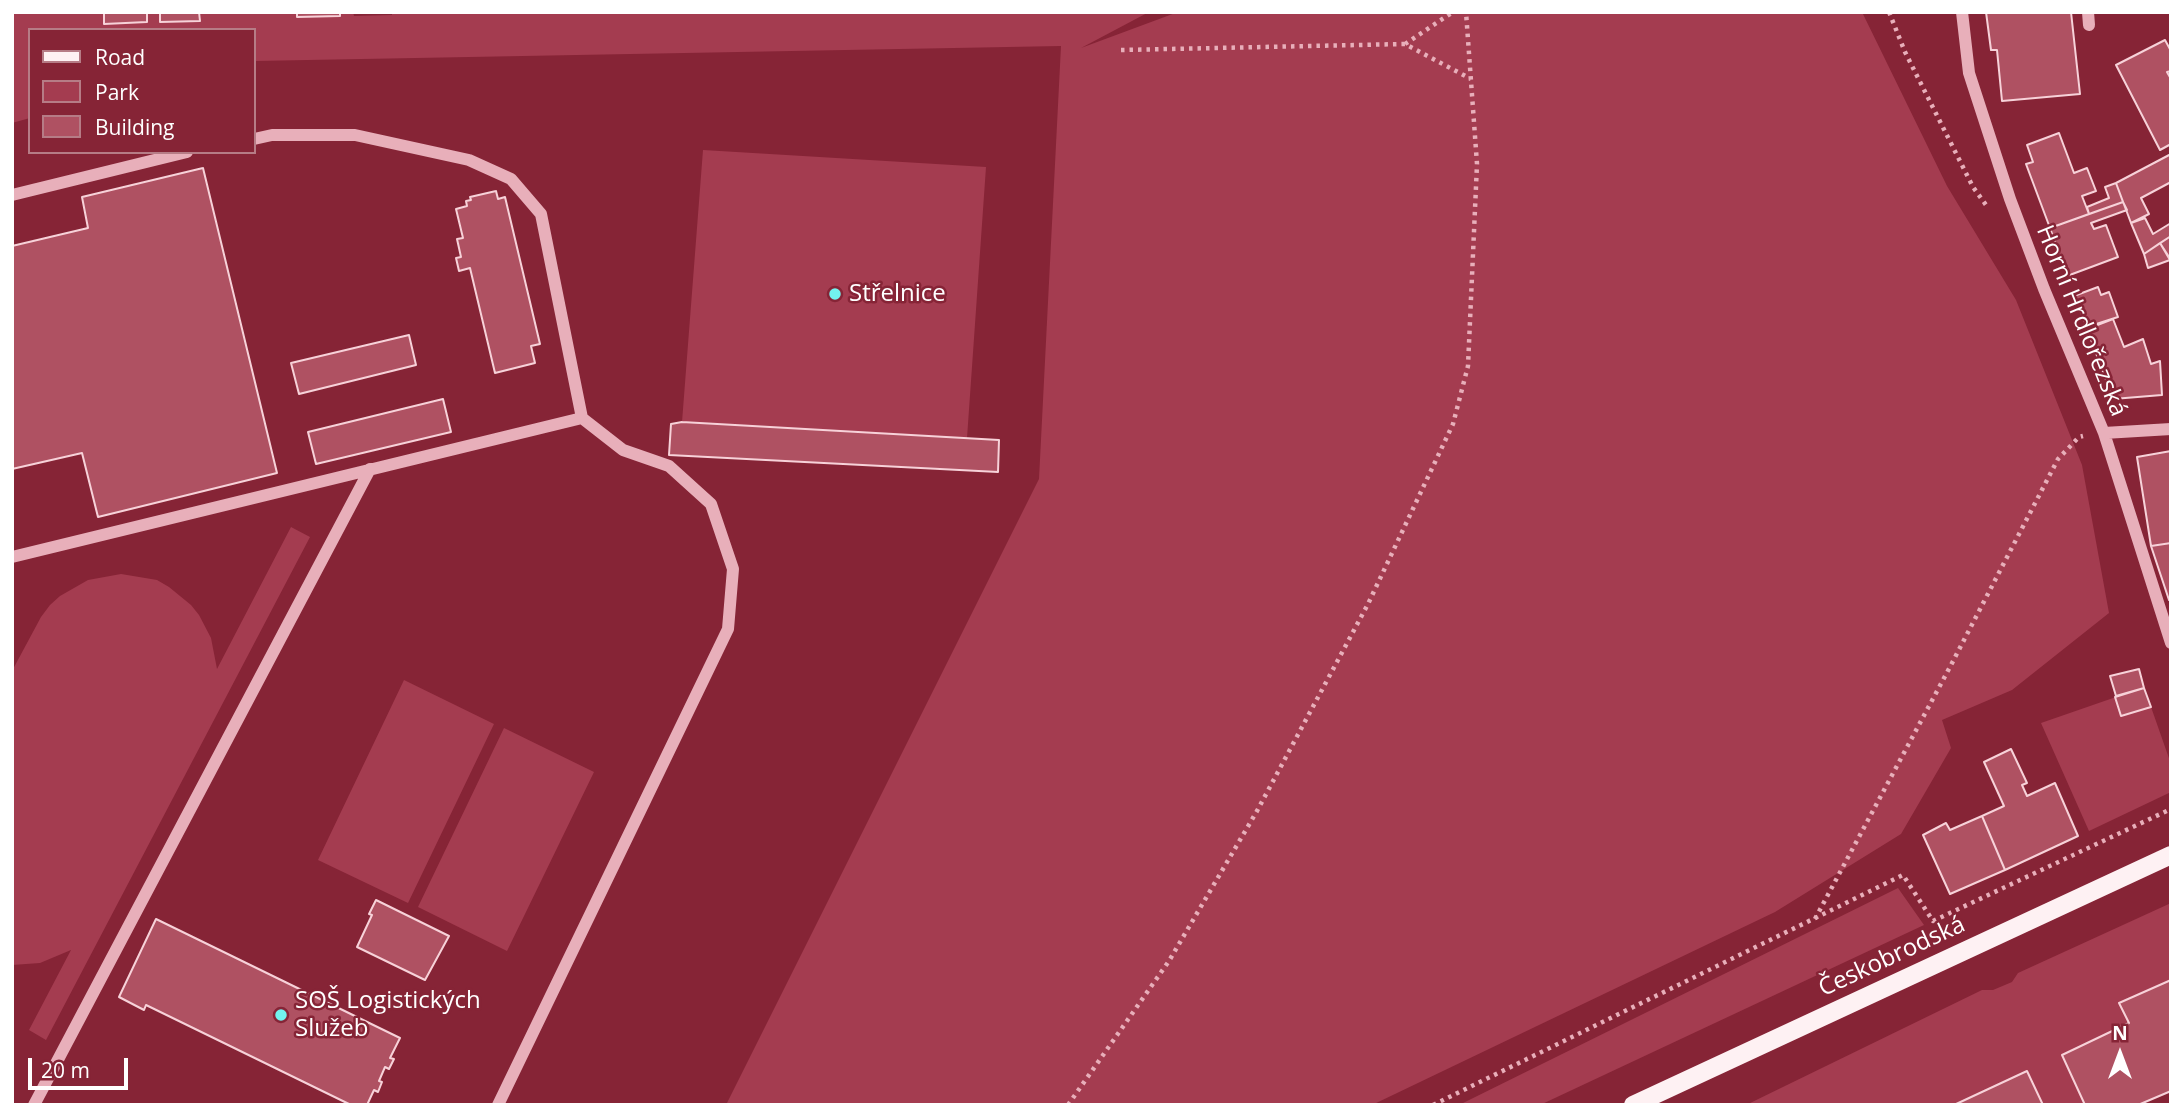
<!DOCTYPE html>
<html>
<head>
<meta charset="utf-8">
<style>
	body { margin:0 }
	#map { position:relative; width:2183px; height:1117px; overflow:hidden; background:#862436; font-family:"Open Sans",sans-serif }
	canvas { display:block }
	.frame { position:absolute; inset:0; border:14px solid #fff; pointer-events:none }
	.legend { position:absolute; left:28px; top:28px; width:228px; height:126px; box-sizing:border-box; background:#862436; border:2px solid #b67c86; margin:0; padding:9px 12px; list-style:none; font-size:21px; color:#fff }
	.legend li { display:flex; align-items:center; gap:14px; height:35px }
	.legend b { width:35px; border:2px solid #b67c86 }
	.north { position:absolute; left:2085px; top:1019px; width:70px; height:70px; -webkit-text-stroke:5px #862436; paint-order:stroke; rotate:0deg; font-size:19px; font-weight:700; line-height:28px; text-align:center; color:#fff }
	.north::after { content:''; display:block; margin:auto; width:24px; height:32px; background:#fff; clip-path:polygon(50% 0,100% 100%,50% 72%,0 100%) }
	.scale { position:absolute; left:28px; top:1058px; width:100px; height:32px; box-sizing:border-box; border:4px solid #fff; border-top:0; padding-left:9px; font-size:21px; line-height:24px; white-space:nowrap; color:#fff; -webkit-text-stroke:5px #862436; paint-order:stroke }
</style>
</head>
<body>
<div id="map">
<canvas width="2183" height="1117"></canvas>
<div class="frame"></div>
<ul class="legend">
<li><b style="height:9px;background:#fef1f3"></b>Road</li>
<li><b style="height:19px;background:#a43c50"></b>Park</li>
<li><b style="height:19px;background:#af5162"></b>Building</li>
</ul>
<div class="north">N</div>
<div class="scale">20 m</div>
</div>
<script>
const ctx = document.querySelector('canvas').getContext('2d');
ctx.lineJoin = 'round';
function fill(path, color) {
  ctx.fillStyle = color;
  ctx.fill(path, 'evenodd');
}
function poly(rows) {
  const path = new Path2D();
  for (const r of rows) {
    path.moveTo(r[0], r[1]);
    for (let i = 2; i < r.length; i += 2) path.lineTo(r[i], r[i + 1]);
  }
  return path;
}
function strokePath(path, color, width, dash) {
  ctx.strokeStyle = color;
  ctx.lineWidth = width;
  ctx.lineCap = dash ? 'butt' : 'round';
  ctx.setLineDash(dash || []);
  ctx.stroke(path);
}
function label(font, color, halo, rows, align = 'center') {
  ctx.font = font + ' "Open Sans",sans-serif';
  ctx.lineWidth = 5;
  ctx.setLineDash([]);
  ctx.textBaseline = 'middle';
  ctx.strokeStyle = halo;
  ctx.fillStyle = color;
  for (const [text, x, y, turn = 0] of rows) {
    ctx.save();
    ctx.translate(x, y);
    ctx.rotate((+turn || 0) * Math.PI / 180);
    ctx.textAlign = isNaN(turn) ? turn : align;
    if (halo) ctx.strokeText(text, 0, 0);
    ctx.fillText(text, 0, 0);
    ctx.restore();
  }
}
const green = poly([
	[12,12,104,12,104,23,147,22,147,12,150,12,200,20,199,12,297,12,297,17,340,16,340,12,353,12,354,16,392,15,392,12,1149,12,1081,48,1178,12,1862,12,1947,186,2016,300,2082,465,2109,613,2012,690,1942,720,1951,748,1901,834,1775,912,1372,1105,726,1105,1039,479,1061,46,254,61,254,30,30,30,30,118,12,123],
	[703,150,986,167,967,438,682,422],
	[291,527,310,537,46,1040,29,1030,71,950,40,963,12,965,12,671,41,617,50,605,60,596,88,580,121,574,157,580,169,587,191,605,199,615,211,638,217,669],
	[404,680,494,724,408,903,318,860],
	[2116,697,2121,716,2151,707,2171,764,2171,792,2089,831,2041,723],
	[504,728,594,772,507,951,418,907],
	[1898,888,1924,925,1540,1105,1459,1105],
	[2171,903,2171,980,2120,1003,2129,1023,2062,1055,2085,1105,2043,1105,2027,1071,1954,1105,1746,1105,1982,990,1993,990,2012,982,2018,973]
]);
const building = poly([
	[104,12,150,12,147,12,147,22,104,24,104,12],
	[160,12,199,12,200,21,160,22,160,12],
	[297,12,340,12,340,16,297,17,297,12],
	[1986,12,2071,12,2080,94,2002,101,1997,50,1991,50,1986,12],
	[2165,40,2171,51,2171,71,2167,72,2171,79,2171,144,2160,150,2116,65,2165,40],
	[2059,133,2074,173,2087,168,2096,191,2082,196,2089,214,2050,228,2026,164,2033,162,2027,145,2059,133],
	[2171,154,2171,182,2141,198,2149,214,2131,223,2116,183,2171,154],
	[203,168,277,473,98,517,82,453,12,469,12,246,88,228,82,197,203,168],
	[2116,183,2123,202,2089,214,2087,207,2109,198,2105,187,2116,183],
	[496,191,498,199,505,197,540,344,531,346,535,363,495,373,470,268,459,271,456,258,461,257,457,239,463,238,456,209,467,206,466,201,471,200,470,197,496,191],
	[2123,202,2127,210,2091,223,2094,229,2106,225,2118,257,2067,276,2050,228,2123,202],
	[2145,218,2153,234,2171,223,2171,236,2144,254,2131,223,2145,218],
	[2171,236,2171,260,2160,243,2171,236],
	[2160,243,2170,260,2148,268,2144,254,2160,243],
	[2098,287,2101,295,2109,292,2118,317,2087,327,2074,296,2098,287],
	[2113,319,2124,347,2143,339,2151,364,2160,361,2162,395,2113,399,2087,329,2113,319],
	[409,335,416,365,299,394,291,363,409,335],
	[443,399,451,432,316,464,308,432,443,399],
	[682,422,999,440,998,472,669,455,671,424,682,422],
	[2171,451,2171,543,2151,546,2137,457,2171,451],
	[2171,543,2171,599,2169,600,2151,546,2171,543],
	[2139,669,2144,688,2116,696,2110,676,2139,669],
	[2144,688,2151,707,2121,716,2115,697,2144,688],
	[2011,749,2027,783,2022,785,2027,796,2055,783,2078,836,2005,870,1982,816,2004,806,1984,762,2011,749],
	[1982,816,2005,870,1950,894,1923,835,1946,823,1950,830,1982,816],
	[376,900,449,936,425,980,357,947,372,915,369,914,376,900],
	[156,919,400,1038,390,1058,394,1059,389,1069,385,1067,379,1081,382,1082,378,1092,374,1090,367,1105,351,1105,146,1005,144,1010,119,997,156,919],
	[2171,980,2171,1091,2138,1105,2085,1105,2062,1055,2129,1023,2119,1003,2171,980],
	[2027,1071,2043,1105,1954,1105,2027,1071]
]);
const path = poly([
	[1889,12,1905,52,1973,187,1986,205],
	[1405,44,1453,12],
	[1121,50,1405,44,1471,79],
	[1815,919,1951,665,2058,459,2079,437,2083,436],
	[1068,1105,1169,961,1257,811,1368,604,1453,424,1468,366,1477,164,1466,12],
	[1433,1105,1903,875,1933,921,2171,809]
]);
const minor = poly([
	[1962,12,1969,73,2010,199,2044,289,2104,433,2171,643],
	[2088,12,2089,25],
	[254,139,272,135,355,135,469,160,511,179,541,214,582,418,623,450,669,466,711,504,733,569,728,629,498,1105],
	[12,195,187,152],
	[2104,433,2171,429],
	[12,557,582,418],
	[34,1105,370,469]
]);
const major = poly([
	[1633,1105,2171,855]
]);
const markers = [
	[835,294,7,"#72f3ef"],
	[281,1015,7,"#72f3ef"]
];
const poiNames = [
	["Střelnice",849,294],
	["SOŠ Logistických",295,1001],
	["Služeb",295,1029]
];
const streetNames = [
	["Horní Hrdlořezská",2081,321,68],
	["Českobrodská",1892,957,-25]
];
fill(green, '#a43c50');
fill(building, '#af5162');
strokePath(building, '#f7d2d9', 2);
strokePath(path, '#e8afba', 4.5, [3.5, 5]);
strokePath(minor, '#e8afba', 12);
strokePath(major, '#fef1f3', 18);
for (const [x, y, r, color] of markers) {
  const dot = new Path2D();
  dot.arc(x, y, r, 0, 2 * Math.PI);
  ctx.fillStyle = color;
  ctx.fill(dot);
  strokePath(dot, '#862436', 2.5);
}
label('24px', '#fff', '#862436', poiNames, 'left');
label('24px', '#fff', '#862436', streetNames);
</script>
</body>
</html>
